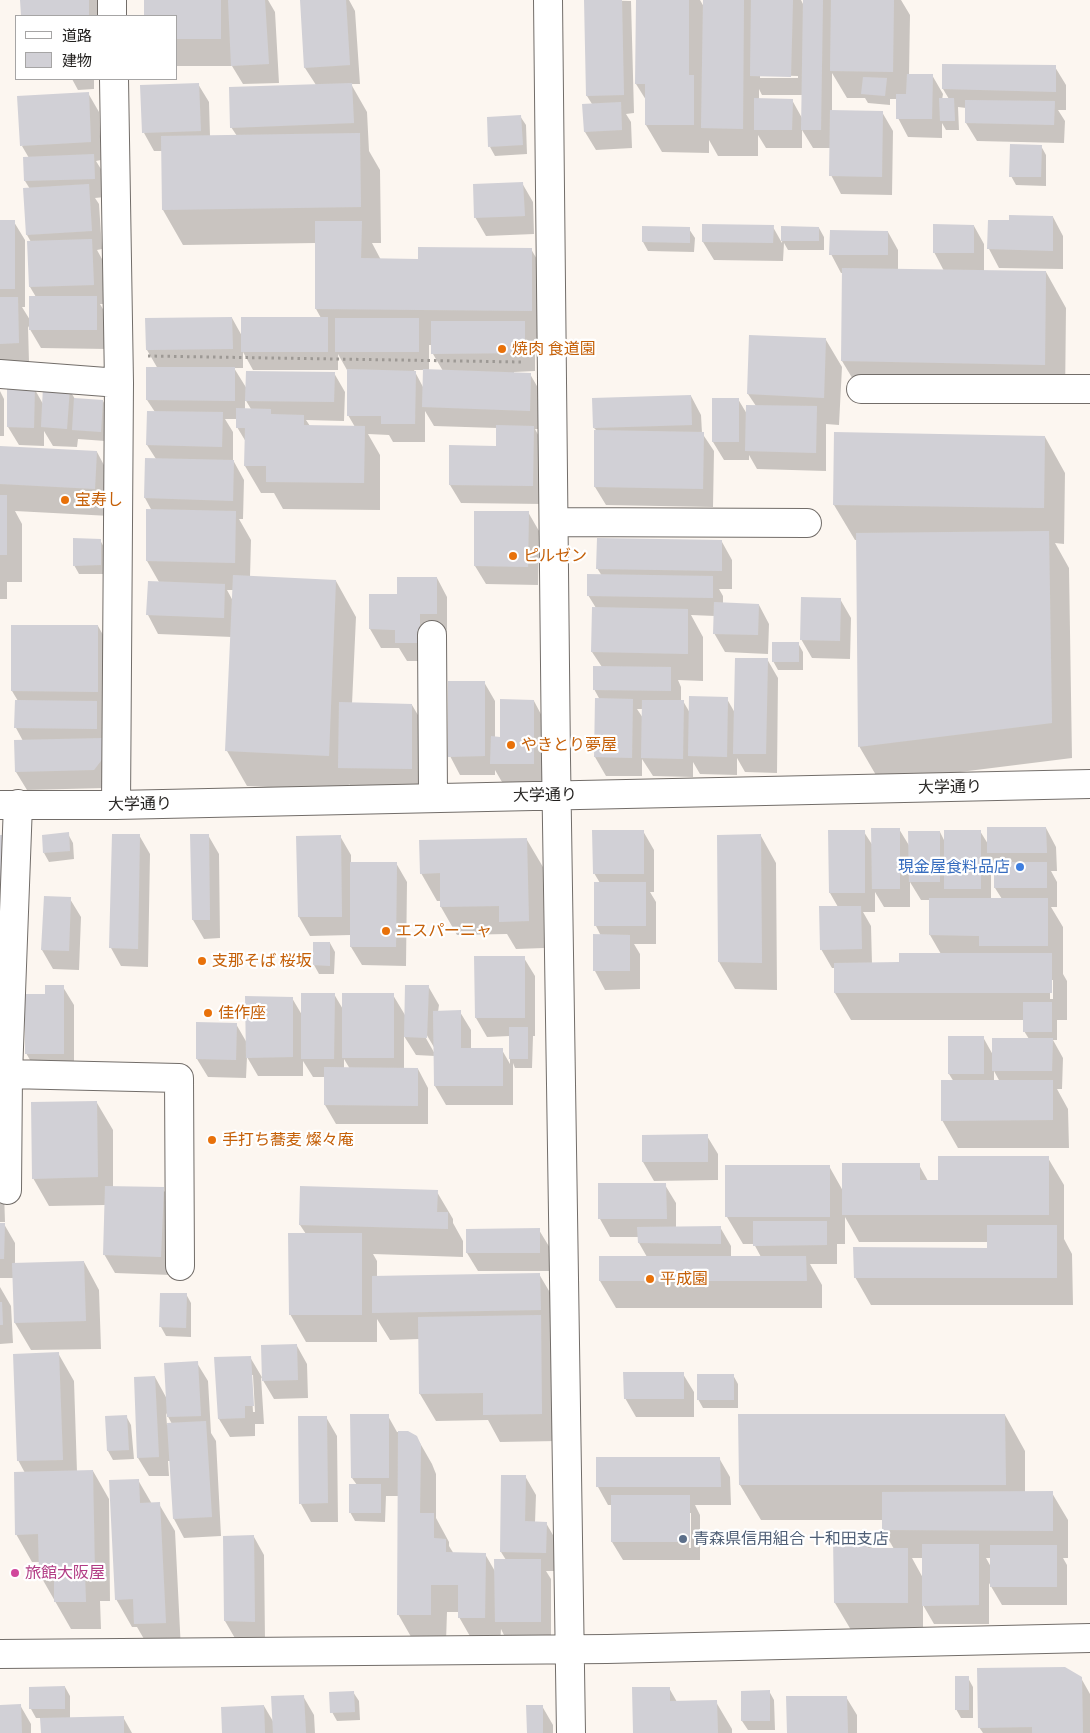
<!DOCTYPE html>
<html>
<head>
<meta charset="utf-8">
<style>
	body { margin:0 }
	#map { position:relative; width:1090px; height:1733px; overflow:hidden; background:#fcf6f0; font-family:Ubuntu,"Noto Sans JP",sans-serif }
	canvas { display:block }
	.legend { position:absolute; left:15px; top:15px; width:162px; height:65px; box-sizing:border-box; background:#fff; border:1px solid #a6a5a5; margin:0; padding:6px 9px; list-style:none; font-size:15px; color:#211f1d }
	.legend li { display:flex; align-items:center; gap:10px; height:25px }
	.legend b { width:25px; border:1px solid #a6a5a5 }
</style>
</head>
<body>
<div id="map">
<canvas width="1090" height="1733"></canvas>
<ul class="legend">
<li><b style="height:6px;background:#fff"></b>道路</li>
<li><b style="height:14px;background:#d1d0d6"></b>建物</li>
</ul>
</div>
<script>
const ctx = document.querySelector('canvas').getContext('2d');
ctx.lineJoin = 'round';
function fill(path, color) {
  ctx.fillStyle = color;
  ctx.fill(path, 'evenodd');
}
function poly(rows) {
  const path = new Path2D();
  for (const r of rows) {
    path.moveTo(r[0], r[1]);
    for (let i = 2; i < r.length; i += 2) path.lineTo(r[i], r[i + 1]);
  }
  return path;
}
function strokePath(path, color, width, dash) {
  ctx.strokeStyle = color;
  ctx.lineWidth = width;
  ctx.lineCap = dash ? 'butt' : 'round';
  ctx.setLineDash(dash || []);
  ctx.stroke(path);
}
function label(font, color, halo, rows, align = 'center') {
  ctx.font = font + ' Ubuntu,"Noto Sans JP",sans-serif';
  ctx.lineWidth = 4.5;
  ctx.setLineDash([]);
  ctx.textBaseline = 'middle';
  ctx.strokeStyle = halo;
  ctx.fillStyle = color;
  for (const [text, x, y, turn = 0] of rows) {
    ctx.save();
    ctx.translate(x, y);
    ctx.rotate((+turn || 0) * Math.PI / 180);
    ctx.textAlign = isNaN(turn) ? turn : align;
    if (halo) ctx.strokeText(text, 0, 0);
    ctx.fillText(text, 0, 0);
    ctx.restore();
  }
}
const shadow = poly([
	[22,0,99,0,99,16,22,16],
	[145,0,268,0,275,12,279,83,243,84,232,66,176,66,176,16,146,16],
	[301,0,349,0,355,11,360,84,351,84,367,112,369,151,380,170,381,243,372,243,381,260,419,260,531,249,552,285,552,346,535,346,535,371,514,372,514,374,530,374,541,393,540,429,535,429,544,446,543,504,461,503,450,485,497,447,497,428,434,426,425,411,425,442,393,442,389,435,368,434,380,455,380,510,283,509,274,493,261,493,245,466,246,442,237,427,237,419,225,419,233,432,233,460,244,480,243,519,239,519,251,540,250,577,336,581,356,617,352,704,412,705,428,732,427,796,355,795,349,784,348,791,247,786,227,751,232,637,158,634,148,615,159,582,147,561,152,511,145,498,156,459,147,445,155,412,147,400,158,369,147,350,146,320,232,318,242,336,321,318,316,309,316,243,183,245,163,210,162,151,154,151,144,133,198,84,209,102,210,136,237,136,231,127,316,85,305,68],
	[429,345,433,345,433,354,443,371,429,371],
	[243,352,253,370,338,370,338,354,347,370,348,415,355,427,310,426,306,420,344,421,345,392,334,373,247,389,234,368,243,368],
	[414,370,424,370,423,387],
	[245,399,251,409,245,409],
	[227,590,234,590,233,601],
	[585,0,631,1,634,113,626,114,631,122,632,148,596,150,585,132,592,104,587,96],
	[637,0,700,0,704,7,704,0,801,0,804,6,804,0,901,0,910,15,909,75,932,75,943,94,942,100,949,99,943,89,1055,67,1066,85,1066,110,1058,110,1065,121,1064,143,977,141,966,123,966,108,958,107,959,130,946,130,942,123,942,138,908,137,898,118,898,99,890,99,890,105,868,103,865,98,847,98,832,73,832,111,882,112,893,131,892,195,841,194,831,175,831,148,813,148,802,130,802,148,766,148,758,135,758,156,718,156,709,140,709,153,662,152,646,125,646,100,636,84],
	[760,75,798,76,798,78,760,78],
	[759,89,762,95,803,95,802,118,792,100,759,99],
	[72,79,94,79,94,89,78,90],
	[88,93,99,112,101,160,96,161,104,174,105,197,95,198,99,204,102,249,97,250,102,259,104,304,100,304,107,316,107,349,41,348,28,326,29,362,0,362,0,222,14,222,25,240,25,307,22,307,30,320,36,297,30,287,31,242,27,235,30,189,25,181,29,158,22,146],
	[520,116,526,125,527,154,495,156,490,147],
	[1041,146,1046,155,1046,186,1016,185,1011,176],
	[522,183,533,202,534,234,486,236,475,217],
	[1053,217,1063,236,1063,269,999,268,989,249,989,221,1010,221],
	[974,226,984,244,984,271,1046,272,1066,308,1065,400,863,396,842,361,843,273,841,273,831,254,888,232,898,250,898,270,944,271,934,252],
	[773,227,782,243,783,227,819,228,824,237,824,250,788,250,784,243,783,261,714,260,703,242],
	[689,229,695,238,694,252,648,251,643,242],
	[751,337,826,340,842,367,839,425,826,424,826,471,757,469,749,455,749,460,724,460,713,442,738,399,747,414,756,406,748,394],
	[34,388,43,404,69,389,75,399,103,401,108,410,105,441,78,439,77,447,53,446,44,431,44,446,19,445,8,427],
	[0,391,4,399,4,436,0,436],
	[691,396,701,415,702,433,714,451,713,507,606,505,595,487,596,430,594,428],
	[1045,437,1065,473,1064,544,1055,543,1069,568,1072,758,880,782,859,746,857,540,855,540,834,505],
	[0,447,97,452,112,480,110,516,15,511,22,524,22,582,7,582,7,599,0,599],
	[528,512,539,531,538,585,486,584,475,566],
	[100,540,105,549,105,574,79,574,74,565],
	[722,542,732,560,732,589,719,589,723,596,723,604,759,605,769,624,768,654,725,652,714,633,715,616,691,615,703,637,703,681,678,680,681,687,681,701,683,701,690,713,727,699,735,713,767,659,778,678,777,773,745,772,737,758,737,775,700,774,693,762,693,777,653,776,642,759,642,776,606,776,595,757,596,699,600,700,594,689,602,667,592,652,596,608,588,595,602,576,597,568],
	[637,709,643,709,643,718],
	[437,578,447,597,447,632,430,632,430,661,407,661,399,648,381,648,370,629,398,596],
	[840,599,851,618,850,659,812,658,801,639],
	[13,626,98,626,114,654,105,788,27,790,16,772,23,741,16,728,18,701,12,691],
	[798,643,803,652,803,670,778,670,773,661],
	[484,682,495,701,495,738,501,738,534,701,544,720,544,782,502,782,495,770,495,775,460,775,450,756],
	[1046,828,1056,847,1057,871,1051,871,1057,882,1057,907,1051,907,1063,927,1063,974,1067,981,1067,1020,1057,1020,1057,1040,1053,1040,1063,1058,1062,1089,1057,1089,1068,1109,1069,1148,958,1148,942,1120,954,1082,949,1074,983,1037,993,1055,1029,1039,1024,1031,1024,1020,851,1020,835,993,835,968,832,968,821,949,838,907,830,893,864,832,873,846,899,829,910,847,940,832,945,842,980,831,988,844],
	[991,858,995,865,995,888,1002,899,991,899],
	[910,882,921,900,930,900,930,935,941,954,900,964,872,964,871,926,863,912,875,912,875,892,884,907,910,907],
	[1050,980,1053,980,1053,999,1050,999],
	[994,1071,1000,1082,994,1082],
	[643,831,654,850,654,892,650,892,656,902,656,944,634,944,640,954,640,989,605,990,595,971,595,936,601,936,596,926,600,883,594,873],
	[68,834,73,843,74,859,49,862,44,853],
	[139,835,150,854,148,967,121,966,111,948],
	[208,835,219,854,220,938,204,939,193,920],
	[340,836,351,855,351,863,396,863,407,882,406,966,362,965,351,947,351,935,310,936,299,917],
	[761,836,776,863,777,990,735,989,719,962],
	[527,840,543,867,544,948,516,949,507,934,457,935,441,907,441,901,437,901,421,873],
	[45,898,70,899,81,917,79,970,53,969,42,950],
	[314,943,330,943,335,952,334,974,319,974,314,965],
	[524,958,535,976,535,1036,533,1036,532,1068,515,1068,513,1063,513,1105,446,1105,435,1086,435,1056,416,1055,404,1036,404,1069,418,1069,428,1088,428,1124,336,1124,325,1105,325,1077,313,1077,303,1061,303,1076,258,1076,247,1057,246,1078,208,1077,197,1059,236,1024,247,1043,292,998,302,1015,334,994,344,1011,393,995,405,1015,428,986,439,1005,438,1012,460,1012,471,1030,471,1050,502,1050,510,1064,510,1036,487,1037,476,1018],
	[425,1032,435,1049,435,1054,423,1033],
	[344,1059,350,1069,344,1069],
	[63,987,74,1005,74,1072,37,1072,26,1053,47,995],
	[97,1103,113,1130,113,1187,163,1189,174,1207,171,1275,115,1273,104,1254,105,1205,49,1206,33,1178],
	[707,1136,718,1154,718,1180,654,1181,643,1162],
	[1048,1158,1064,1185,1064,1239,1072,1254,1073,1305,871,1305,855,1277,988,1249,988,1242,859,1242,845,1217,845,1244,837,1244,837,1264,810,1264,822,1285,822,1308,616,1308,600,1281,647,1257,639,1243,639,1237,610,1237,600,1219,665,1185,676,1203,676,1228,720,1227,731,1246,731,1257,761,1257,754,1244,743,1244,727,1217,829,1166,843,1191,919,1165,928,1181,940,1181],
	[0,1185,4,1192,5,1222,0,1222],
	[437,1192,453,1219,453,1223,463,1241,463,1257,373,1254,377,1261,377,1277,539,1274,555,1301,558,1441,500,1442,488,1420,436,1421,420,1394,419,1339,390,1340,377,1319,377,1342,306,1342,290,1314,306,1234,300,1225],
	[0,1224,4,1224,15,1243,15,1264,84,1262,99,1290,101,1349,31,1350,15,1323,14,1278,0,1278],
	[539,1230,550,1248,550,1271,478,1271,467,1253],
	[0,1287,11,1306,13,1343,0,1344],
	[161,1294,186,1294,191,1303,191,1337,166,1336,161,1327],
	[297,1346,307,1364,308,1398,274,1399,261,1377,264,1424,255,1424,255,1436,230,1437,219,1419,250,1357,263,1379],
	[251,1375,253,1375,255,1412,253,1412],
	[58,1353,74,1381,77,1472,93,1471,109,1499,110,1601,100,1601,101,1629,71,1629,40,1575,40,1562,32,1562,16,1534,25,1473,18,1460],
	[197,1363,208,1381,211,1433,216,1441,221,1536,184,1538,174,1519,170,1461,168,1461,169,1476,149,1476,138,1458,155,1377,167,1399],
	[166,1413,172,1424,167,1425],
	[683,1374,694,1392,694,1417,636,1417,625,1398],
	[733,1375,738,1384,738,1408,703,1408,698,1399],
	[1005,1415,1025,1451,1025,1493,1052,1493,1068,1520,1068,1558,1063,1558,1067,1565,1067,1605,1002,1605,989,1583,989,1624,934,1624,923,1605,923,1630,851,1630,835,1603,867,1540,873,1549,894,1549,883,1530,883,1520,761,1520,740,1485],
	[912,1558,923,1558,923,1578],
	[986,1558,991,1558,991,1567],
	[126,1416,131,1425,134,1459,113,1460,108,1451,106,1417],
	[388,1416,397,1432,408,1432,416,1436,432,1464,436,1474,436,1518,449,1542,449,1546,454,1554,485,1554,496,1573,506,1560,501,1552,525,1476,536,1495,535,1523,546,1523,557,1542,556,1571,546,1571,551,1579,551,1640,507,1641,501,1629,500,1645,475,1645,459,1617,459,1612,447,1612,446,1642,414,1642,398,1614,399,1496,386,1496,385,1522,355,1521,350,1512,357,1485,352,1478],
	[326,1417,337,1436,338,1522,311,1522,301,1504],
	[719,1458,730,1477,731,1505,695,1505,700,1515,700,1560,623,1560,612,1542,612,1505,608,1505,598,1487],
	[689,1513,691,1513,691,1548,689,1548],
	[138,1480,152,1504,159,1504,175,1531,181,1650,151,1651,137,1627,132,1627,116,1599],
	[225,1537,254,1537,264,1555,265,1640,236,1640,225,1621],
	[968,1678,973,1687,973,1718,961,1718,956,1709],
	[1081,1678,1090,1694,1090,1733,983,1733,979,1727],
	[65,1687,70,1696,70,1719,123,1717,132,1733,42,1733,42,1718,36,1718,31,1709],
	[669,1688,677,1702,716,1702,732,1729,732,1733,634,1733],
	[769,1691,774,1700,775,1730,748,1730,742,1721],
	[353,1692,359,1701,360,1720,337,1721,332,1712],
	[303,1696,314,1715,315,1733,223,1733,264,1706,274,1723],
	[846,1697,857,1715,857,1733,788,1733],
	[20,1705,31,1724,31,1733,0,1733,0,1706],
	[542,1706,553,1725,553,1733,528,1733]
]);
const building = poly([
	[20,0,89,0,89,16,21,16],
	[144,0,221,0,221,39,176,39,176,16,144,16],
	[228,0,265,0,269,64,231,66],
	[300,0,346,0,350,65,304,68],
	[584,0,622,0,624,95,586,96],
	[636,0,689,0,689,75,694,75,694,125,645,125,645,84,635,84],
	[703,0,744,0,743,129,701,128],
	[751,0,793,0,791,77,750,76],
	[803,0,823,0,821,130,801,130],
	[831,0,894,0,893,72,830,71],
	[942,64,1056,65,1056,92,942,89],
	[907,74,933,74,932,119,896,119,896,94,906,94],
	[863,77,887,78,885,96,861,94],
	[199,83,201,131,142,133,140,85],
	[352,83,354,123,230,128,229,87],
	[89,92,91,142,20,146,17,96],
	[754,98,793,99,792,130,754,130],
	[939,98,954,98,955,121,940,121],
	[965,100,1055,101,1054,125,965,123],
	[621,102,622,130,584,132,582,104],
	[830,110,883,111,882,177,829,176],
	[521,115,523,145,488,147,487,117],
	[360,133,361,207,162,210,161,136],
	[1010,144,1042,145,1041,177,1009,177],
	[94,154,95,179,24,181,23,157],
	[523,182,525,216,474,218,473,184],
	[89,184,92,231,26,235,23,188],
	[1009,215,1053,216,1053,251,987,249,988,220,1009,220],
	[0,220,15,220,15,289,0,289],
	[315,221,362,221,361,258,418,259,418,247,532,248,532,311,315,309],
	[702,224,774,225,773,243,702,242],
	[933,224,974,225,974,253,933,253],
	[642,226,690,227,690,243,642,242],
	[781,226,819,227,819,241,781,241],
	[830,230,888,231,888,255,829,255],
	[92,239,94,285,29,287,27,241],
	[842,268,1046,271,1045,365,841,361],
	[29,296,97,296,97,330,29,330],
	[0,297,18,297,19,343,0,344],
	[232,317,233,349,146,350,145,318],
	[241,317,328,317,328,352,241,352],
	[335,318,419,318,419,352,335,352],
	[431,321,525,321,525,353,431,354],
	[749,335,826,338,824,398,747,394],
	[146,367,235,367,235,401,146,400],
	[347,369,416,371,415,424,381,424,381,416,347,416],
	[423,369,531,373,530,411,422,407],
	[246,371,335,372,334,402,245,401],
	[7,386,35,386,34,428,7,427],
	[43,386,70,387,67,429,41,427],
	[691,395,692,425,593,428,592,398],
	[74,398,103,400,101,432,72,430],
	[712,398,739,398,739,442,712,442],
	[746,405,817,406,816,453,745,451],
	[236,408,271,409,271,414,304,415,304,425,365,426,364,483,266,482,266,466,244,466,245,428,236,428],
	[147,411,223,412,222,447,146,445],
	[496,425,534,426,533,486,449,485,449,445,496,446],
	[594,430,704,432,703,489,594,487],
	[834,432,1045,436,1044,508,833,505],
	[0,446,97,451,95,489,0,484],
	[145,458,234,460,233,501,144,498],
	[0,495,7,495,7,555,0,555],
	[146,509,236,511,235,563,146,561],
	[474,511,529,511,528,567,474,566],
	[1049,531,1052,723,858,747,856,533],
	[73,538,101,539,101,565,73,566],
	[597,538,722,540,722,571,596,569],
	[587,574,713,576,713,598,587,596],
	[233,575,336,580,329,756,225,751],
	[397,577,437,577,437,614,420,614,420,643,395,643,395,630,369,629,369,594,397,594],
	[148,581,225,584,224,618,146,615],
	[801,597,841,598,840,641,800,640],
	[714,602,759,604,758,635,713,634],
	[592,607,688,609,688,654,591,652],
	[11,625,98,625,98,692,11,691],
	[772,642,799,642,799,662,772,662],
	[735,658,768,658,766,754,733,754],
	[593,666,671,667,671,691,593,690],
	[448,681,485,681,485,756,448,757],
	[689,696,728,697,727,757,688,756],
	[595,698,633,699,632,758,594,757],
	[500,699,534,700,534,764,490,764,491,736,500,737],
	[15,700,97,701,97,729,14,728],
	[642,700,684,700,683,759,641,758],
	[339,702,412,704,412,769,338,768],
	[104,738,104,757,94,770,15,772,14,740],
	[987,827,1046,827,1047,853,987,853],
	[871,828,900,828,900,889,872,889],
	[592,830,644,830,644,874,593,874],
	[828,830,865,830,865,893,829,893],
	[944,830,981,830,981,889,944,889],
	[908,831,940,831,940,882,909,882],
	[69,832,70,851,43,853,42,835],
	[112,834,140,834,138,949,109,948],
	[190,834,209,834,210,920,192,920],
	[761,834,762,963,718,962,717,835],
	[0,835,5,835,0,956],
	[341,835,342,917,298,917,296,836],
	[527,838,529,921,499,922,499,906,440,907,440,873,420,874,419,840],
	[350,862,397,862,396,947,350,947],
	[994,862,1047,862,1047,888,994,888],
	[594,882,646,882,646,926,594,926],
	[44,896,71,897,69,951,41,950],
	[929,898,1048,898,1048,946,979,946,979,936,929,935],
	[819,906,861,906,862,949,820,950],
	[593,934,630,935,630,971,593,971],
	[313,942,330,942,330,966,313,965],
	[899,953,1052,953,1052,993,834,993,834,963,899,962],
	[474,956,525,956,525,1018,475,1018],
	[45,985,64,985,64,1054,25,1054,25,994,45,994],
	[405,985,429,985,427,1038,404,1037],
	[301,993,335,993,334,1059,301,1059],
	[342,993,394,993,394,1058,342,1058],
	[245,996,293,997,293,1057,246,1058],
	[1023,1002,1052,1002,1052,1032,1023,1032],
	[461,1010,461,1048,503,1048,503,1086,434,1086,433,1011],
	[196,1022,237,1023,236,1060,196,1059],
	[509,1027,528,1027,528,1059,509,1059],
	[948,1036,984,1036,984,1074,948,1074],
	[992,1038,1053,1038,1052,1071,992,1071],
	[324,1067,418,1068,418,1106,324,1105],
	[941,1080,1053,1080,1053,1120,941,1121],
	[97,1101,98,1177,32,1179,31,1102],
	[708,1134,708,1162,642,1162,642,1135],
	[938,1156,1049,1156,1049,1215,842,1215,842,1163,920,1163,920,1180,938,1180],
	[725,1165,830,1165,830,1217,725,1217],
	[598,1183,666,1183,667,1219,598,1219],
	[105,1186,164,1187,161,1257,103,1255],
	[300,1186,438,1190,437,1212,448,1212,448,1229,299,1225],
	[753,1221,827,1221,827,1245,753,1246],
	[0,1223,5,1223,4,1259,0,1259],
	[987,1225,1057,1225,1057,1278,854,1278,853,1247,987,1248],
	[721,1226,721,1244,638,1243,637,1227],
	[540,1228,540,1253,466,1253,466,1229],
	[288,1233,362,1233,362,1315,289,1315],
	[599,1256,806,1256,807,1281,599,1281],
	[84,1261,86,1321,14,1323,12,1263],
	[540,1273,541,1310,372,1313,372,1276],
	[160,1293,187,1293,186,1328,159,1327],
	[0,1302,2,1302,3,1325,0,1325],
	[541,1315,542,1414,483,1415,483,1393,419,1394,418,1317],
	[297,1344,298,1380,262,1381,261,1345],
	[59,1352,63,1460,17,1461,13,1354],
	[251,1356,254,1406,245,1406,245,1418,218,1419,214,1357],
	[198,1361,201,1416,167,1417,164,1363],
	[623,1372,684,1372,684,1399,624,1399],
	[697,1374,734,1374,734,1400,697,1400],
	[155,1376,159,1457,137,1458,134,1377],
	[350,1414,389,1414,389,1478,351,1478],
	[738,1414,1005,1414,1006,1485,739,1485],
	[127,1415,129,1450,107,1451,105,1416],
	[298,1416,327,1416,328,1503,299,1504],
	[206,1421,212,1517,173,1519,167,1423],
	[398,1431,408,1431,417,1436,421,1445,420,1513,434,1513,434,1538,446,1539,446,1552,486,1553,485,1618,458,1618,458,1585,431,1585,431,1615,397,1615],
	[596,1457,720,1457,721,1487,596,1487],
	[93,1470,95,1574,85,1574,86,1602,54,1602,54,1575,39,1575,38,1534,15,1535,14,1472],
	[501,1475,526,1475,525,1521,547,1522,546,1553,500,1552],
	[139,1479,140,1503,160,1502,166,1623,134,1624,133,1599,115,1600,109,1480],
	[349,1484,381,1484,381,1513,349,1513],
	[1053,1491,1053,1531,882,1530,882,1492],
	[611,1495,690,1495,690,1542,611,1542],
	[254,1535,255,1622,224,1621,223,1536],
	[833,1538,868,1538,868,1548,908,1548,908,1603,834,1603],
	[922,1544,979,1544,979,1605,922,1606],
	[990,1545,1057,1545,1057,1587,990,1587],
	[494,1559,541,1559,541,1622,495,1622],
	[1065,1667,1082,1677,1083,1733,1032,1733,1032,1727,978,1728,977,1668],
	[955,1676,969,1676,969,1710,955,1710],
	[65,1686,65,1709,29,1709,29,1687],
	[632,1687,670,1687,670,1701,717,1700,718,1733,633,1733],
	[770,1690,770,1721,741,1721,741,1691],
	[354,1691,355,1712,330,1713,329,1692],
	[304,1695,306,1733,273,1733,271,1696],
	[786,1696,847,1696,848,1733,787,1733],
	[21,1704,22,1733,0,1733,0,1705],
	[264,1705,265,1733,222,1733,221,1707],
	[526,1705,543,1705,543,1733,527,1733],
	[124,1716,124,1733,41,1733,40,1718]
]);
const path = poly([
	[148,356,522,362]
]);
const minor = poly([
	[112,0,112,16],
	[548,0,556,759,571,1733],
	[114,79,119,383,116,805],
	[0,374,119,383],
	[861,389,1090,389],
	[554,522,807,523],
	[432,635,433,797],
	[0,805,116,805,1090,784],
	[8,1074,179,1078,180,1266],
	[7,1190,8,1074,18,804],
	[0,1654,607,1649,1090,1638]
]);
const markers = [
	[502,349,5,"#e8710a"],
	[65,500,5,"#e8710a"],
	[513,556,5,"#e8710a"],
	[511,745,5,"#e8710a"],
	[1020,867,5,"#3f7fe0"],
	[386,931,5,"#e8710a"],
	[202,961,5,"#e8710a"],
	[208,1013,5,"#e8710a"],
	[212,1140,5,"#e8710a"],
	[650,1279,5,"#e8710a"],
	[683,1539,5,"#5c6f8a"],
	[15,1573,5,"#d1479c"]
];
const foodNames = [
	["焼肉 食道園",512,349],
	["宝寿し",75,500],
	["ピルゼン",523,556],
	["やきとり夢屋",521,745],
	["エスパーニャ",396,931],
	["支那そば 桜坂",212,961],
	["佳作座",218,1013],
	["手打ち蕎麦 燦々庵",222,1140],
	["平成園",660,1279]
];
const streetNames = [
	["大学通り",950,787,-1],
	["大学通り",545,795,-1],
	["大学通り",140,804,-1]
];
const shopNames = [
	["現金屋食料品店",1010,867]
];
const serviceNames = [
	["青森県信用組合 十和田支店",693,1539]
];
const hotelNames = [
	["旅館大阪屋",25,1573]
];
fill(shadow, '#0003');
fill(building, '#d1d0d6');
strokePath(minor, '#726d69', 30);
strokePath(path, '#9d9995', 3, [2.5, 4]);
strokePath(minor, '#fff', 28);
for (const [x, y, r, color] of markers) {
  const dot = new Path2D();
  dot.arc(x, y, r, 0, 2 * Math.PI);
  ctx.fillStyle = color;
  ctx.fill(dot);
  strokePath(dot, '#fff', 2);
}
label('16px', '#c56008', '#fff', foodNames, 'left');
label('16px', '#211f1d', '#fff', streetNames);
label('16px', '#366cbe', '#fff', shopNames, 'right');
label('16px', '#4e5e75', '#fff', serviceNames, 'left');
label('16px', '#b23c85', '#fff', hotelNames, 'left');
</script>
</body>
</html>
